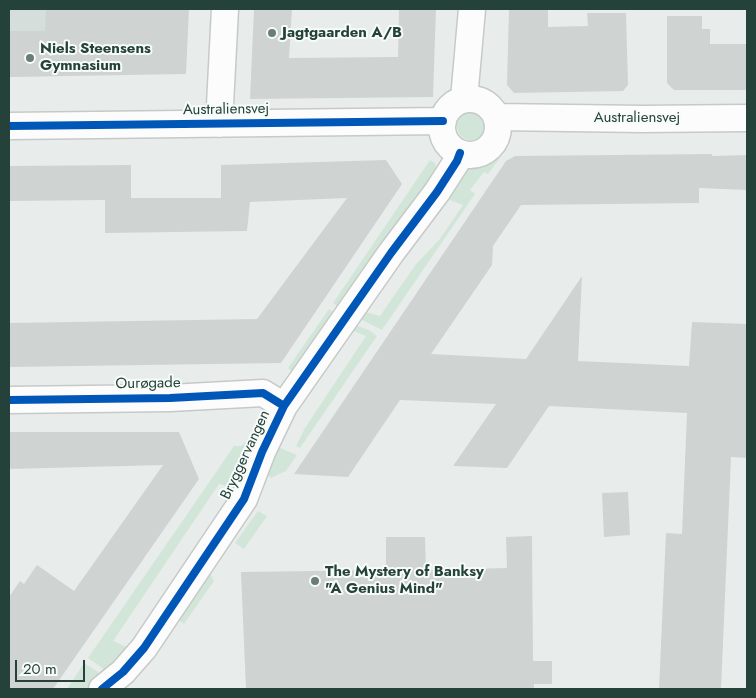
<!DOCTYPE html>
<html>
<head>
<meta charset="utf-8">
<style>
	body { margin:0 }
	#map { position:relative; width:756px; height:698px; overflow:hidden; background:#e8edeb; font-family:Jost,sans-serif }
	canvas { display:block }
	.frame { position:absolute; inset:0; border:10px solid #24423a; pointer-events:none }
	.scale { position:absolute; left:15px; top:660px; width:70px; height:22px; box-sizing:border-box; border:2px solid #24423a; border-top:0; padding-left:6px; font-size:15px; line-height:18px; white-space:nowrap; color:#24423a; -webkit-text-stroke:4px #f7fbf9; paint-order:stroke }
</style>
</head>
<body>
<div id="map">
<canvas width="756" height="698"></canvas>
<div class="frame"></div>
<div class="scale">20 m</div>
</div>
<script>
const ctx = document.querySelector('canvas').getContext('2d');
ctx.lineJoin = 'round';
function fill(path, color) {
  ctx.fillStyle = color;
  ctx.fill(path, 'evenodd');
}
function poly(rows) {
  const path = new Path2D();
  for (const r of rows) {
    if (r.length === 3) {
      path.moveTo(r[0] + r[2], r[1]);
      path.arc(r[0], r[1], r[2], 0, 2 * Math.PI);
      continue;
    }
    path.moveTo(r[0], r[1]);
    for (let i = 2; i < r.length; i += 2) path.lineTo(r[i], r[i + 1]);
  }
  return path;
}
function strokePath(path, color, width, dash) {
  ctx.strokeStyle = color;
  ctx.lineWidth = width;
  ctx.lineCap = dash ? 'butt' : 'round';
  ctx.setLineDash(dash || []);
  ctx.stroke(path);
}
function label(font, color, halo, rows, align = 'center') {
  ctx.font = font + ' Jost,sans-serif';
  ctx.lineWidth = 4;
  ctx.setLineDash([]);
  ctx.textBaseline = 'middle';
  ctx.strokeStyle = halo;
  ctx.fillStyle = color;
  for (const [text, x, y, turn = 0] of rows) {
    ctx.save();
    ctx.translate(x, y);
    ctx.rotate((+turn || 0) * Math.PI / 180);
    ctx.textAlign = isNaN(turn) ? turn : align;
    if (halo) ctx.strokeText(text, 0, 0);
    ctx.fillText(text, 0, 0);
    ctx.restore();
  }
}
const built = poly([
	[9,9,53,9,52,76,9,77]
]);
const green = poly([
	[471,126,14],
	[500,158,488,174,484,172,470,190,475,194,382,330,360,319,362,311,380,316,416,264,439,240,463,205,444,198,456,181,469,169,482,161],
	[430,160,435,163,437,173,343,310,333,303],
	[329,309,339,316,294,374,288,368],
	[352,324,369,330,377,336,300,448,296,446,305,428,366,336,349,329],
	[247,441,253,445,240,484,233,488,219,484,113,641,127,647,128,650,106,672,101,667,88,658,234,446,241,446],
	[275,446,297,455,286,471,271,478,266,473],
	[258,511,267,516,244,549,235,543],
	[209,571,214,581,184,624,176,619],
	[84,663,97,671,101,676,86,689,67,689]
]);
const building = poly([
	[46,9,189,9,186,74,9,77,9,31,45,31],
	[254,9,292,9,289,58,398,57,399,9,436,9,433,97,250,99],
	[509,9,548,9,548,27,588,26,587,13,626,13,628,85,623,91,514,93,507,85],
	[667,16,702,16,702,29,710,29,710,44,747,44,747,90,674,90,667,83],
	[712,154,712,156,747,155,747,190,699,188,699,203,521,205,493,246,492,265,431,354,526,359,582,276,578,361,689,366,692,322,747,324,747,458,731,457,721,689,659,689,666,533,682,534,687,413,549,406,507,468,453,466,496,404,400,400,348,477,294,474,506,161,515,156],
	[386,160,402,184,281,363,9,367,9,323,257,319,347,198,250,202,247,231,105,233,105,200,9,201,9,166,131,165,131,198,221,198,221,165],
	[9,432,179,432,199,479,53,689,9,689,9,597,20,581,24,584,37,565,74,591,163,465,9,469],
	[628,492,630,535,604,537,602,493],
	[532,536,533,661,552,661,552,684,534,684,534,689,246,689,241,572,386,570,386,537,425,537,426,570,507,568,506,537]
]);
const minor = poly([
	[470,127,28],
	[464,99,472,9],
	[497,117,642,119,747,118],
	[219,124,225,9],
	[9,126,443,121],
	[9,400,170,398,263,393,284,406],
	[102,689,123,672,144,648,244,499,262,452,284,406,391,253,437,192,457,161,460,153]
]);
const cycleway = poly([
	[9,126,443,121],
	[9,400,170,398,263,393,284,406],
	[102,689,123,672,144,648,244,499,262,452,284,406,391,253,437,192,457,161,460,153]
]);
const markers = [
	[272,33,5,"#697e78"],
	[30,58,5,"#697e78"],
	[315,581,5,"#697e78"]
];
const poiNames = [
	["Jagtgaarden A/B",282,33],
	["Niels Steensens",40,49],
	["Gymnasium",40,66],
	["The Mystery of Banksy",325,572],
	["\"A Genius Mind\"",325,589]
];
const streetNames = [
	["Australiensvej",226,110,-1],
	["Australiensvej",637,118],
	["Ourøgade",148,384,-1],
	["Bryggervangen",246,455,-65]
];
fill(built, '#d6dedb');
fill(green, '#d1e6d8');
fill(building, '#cfd4d2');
strokePath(minor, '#c5cac8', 29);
strokePath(minor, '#fcfcfc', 26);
strokePath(cycleway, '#0057b8', 8);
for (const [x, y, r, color] of markers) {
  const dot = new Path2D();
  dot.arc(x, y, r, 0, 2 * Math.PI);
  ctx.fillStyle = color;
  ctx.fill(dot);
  strokePath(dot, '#f7fbf9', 2);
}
label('bold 15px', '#24423a', '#f7fbf9', poiNames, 'left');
label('15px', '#24423a', '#f7fbf9', streetNames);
</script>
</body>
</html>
